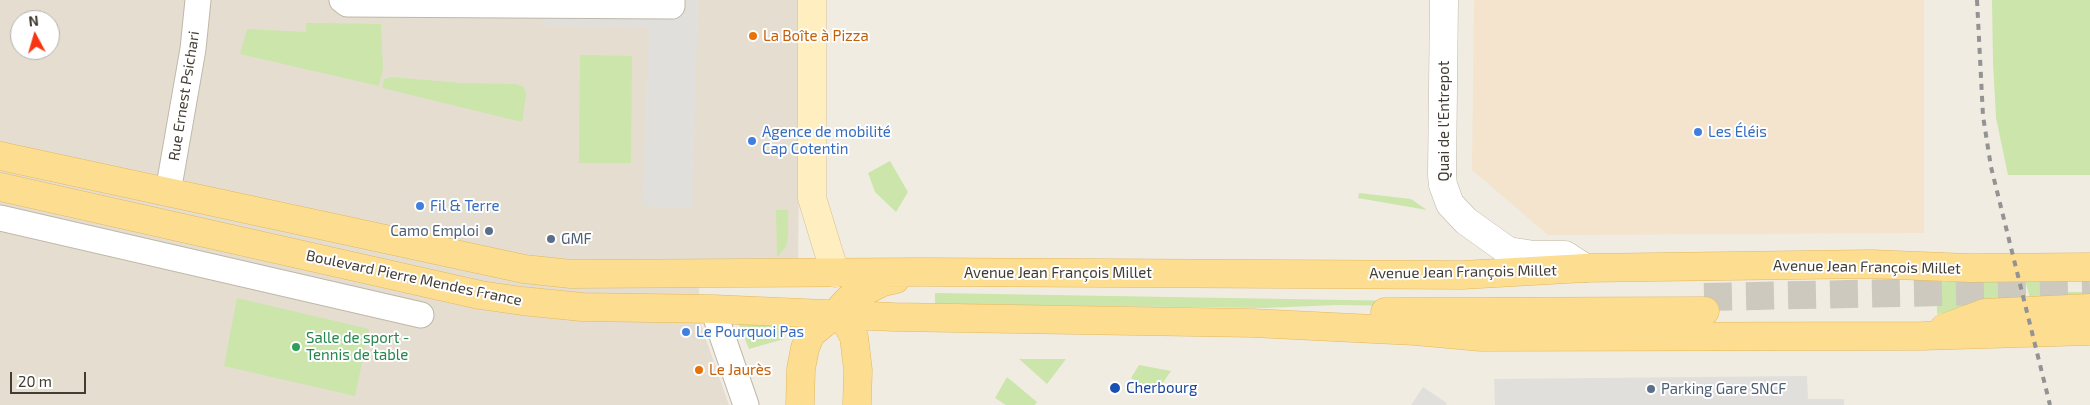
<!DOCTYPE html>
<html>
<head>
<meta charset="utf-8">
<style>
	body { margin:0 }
	#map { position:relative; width:2090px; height:405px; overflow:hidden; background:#f1ece2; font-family:"Exo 2",sans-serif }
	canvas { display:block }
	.north { position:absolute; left:10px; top:10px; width:50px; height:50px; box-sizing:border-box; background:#fff; border:1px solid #b3b1ad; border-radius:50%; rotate:354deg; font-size:14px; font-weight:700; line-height:20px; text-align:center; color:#423c33 }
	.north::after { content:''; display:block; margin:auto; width:18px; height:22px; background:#f73413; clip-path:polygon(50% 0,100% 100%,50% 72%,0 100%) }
	.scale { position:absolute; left:10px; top:372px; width:76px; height:22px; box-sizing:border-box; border:2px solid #423c33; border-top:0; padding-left:6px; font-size:15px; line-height:18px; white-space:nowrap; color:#423c33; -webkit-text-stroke:4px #fff; paint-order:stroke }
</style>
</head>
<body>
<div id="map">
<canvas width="2090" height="405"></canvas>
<div class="north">N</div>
<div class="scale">20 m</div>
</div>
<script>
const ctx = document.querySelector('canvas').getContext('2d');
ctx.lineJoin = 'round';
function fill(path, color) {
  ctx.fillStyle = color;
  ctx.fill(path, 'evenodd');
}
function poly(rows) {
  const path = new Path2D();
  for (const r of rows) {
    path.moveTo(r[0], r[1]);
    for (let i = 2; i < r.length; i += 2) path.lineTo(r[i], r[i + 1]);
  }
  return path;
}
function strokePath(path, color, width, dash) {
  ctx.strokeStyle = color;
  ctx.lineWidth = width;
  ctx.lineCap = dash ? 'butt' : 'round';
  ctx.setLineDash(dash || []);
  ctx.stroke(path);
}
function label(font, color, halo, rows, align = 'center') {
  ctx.font = font + ' "Exo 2",sans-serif';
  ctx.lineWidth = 4;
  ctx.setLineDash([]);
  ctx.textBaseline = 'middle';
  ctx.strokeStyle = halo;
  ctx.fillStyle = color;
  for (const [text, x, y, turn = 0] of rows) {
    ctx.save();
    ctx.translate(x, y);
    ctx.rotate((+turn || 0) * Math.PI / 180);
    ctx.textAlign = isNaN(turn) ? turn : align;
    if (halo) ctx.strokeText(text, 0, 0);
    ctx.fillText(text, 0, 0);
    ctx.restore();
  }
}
const residential = poly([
	[0,0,801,0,798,268,699,268,699,319,729,405,0,405],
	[20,20,50,20,50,50,20,50]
]);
const commercial = poly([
	[1474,0,1924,0,1924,233,1548,235,1472,170]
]);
const green = poly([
	[1992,0,2090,0,2090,175,2008,175,1996,118,1993,62],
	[306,23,381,24,383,70,379,86,240,54,247,29,306,32],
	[580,55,632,56,631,163,579,163],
	[392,77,460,83,516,84,524,87,526,95,522,122,382,88,384,79],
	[890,161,908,192,896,212,875,192,868,173],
	[1359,193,1411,199,1427,210,1358,198],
	[776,210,788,210,788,236,786,247,777,257],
	[2025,280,2048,280,2065,292,2090,292,2090,302,2031,302],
	[2006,281,2009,301,1937,314,1937,282],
	[935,293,1404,301,1404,306,1337,305,1264,308,935,304],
	[237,298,369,329,355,396,224,366],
	[736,317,772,321,777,326,784,339,749,349],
	[1019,359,1066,359,1047,384],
	[1139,365,1171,371,1155,394,1131,378],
	[1007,377,1037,402,1035,405,1006,405,995,398]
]);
const parking = poly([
	[537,0,698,0,692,208,642,206,649,27,546,26],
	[1807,376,1808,399,1844,399,1844,405,1495,405,1494,379],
	[1423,387,1447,403,1446,405,1411,405]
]);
const primaryTunnel = poly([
	[1704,297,2090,289]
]);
const minor = poly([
	[342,0,347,4,672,6,672,0],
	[168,192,193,49,198,0],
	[0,218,421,315],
	[713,309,746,405]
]);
const tertiary = poly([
	[1444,0,1442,175,1443,185,1450,204,1466,221,1508,251,1534,255,1565,255,1585,268]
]);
const secondary = poly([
	[812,0,812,198,835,273]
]);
const primary = poly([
	[0,156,524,269,571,274,921,272,1462,275,1585,268,1871,264,1970,268,2090,267],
	[0,187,480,295,522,301,582,307,713,309,894,317,1252,323,1415,331,1481,337,1922,336,2090,331],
	[1385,312,1705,311],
	[835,314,847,324,854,337,858,370,857,405],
	[1944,328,1985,313,2090,308],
	[800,405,801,369,805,348,811,334,835,314,849,299,883,282,896,279]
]);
const rail = poly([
	[1977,0,1983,116,1991,167,2050,405]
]);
const markers = [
	[753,36,5,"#e8710a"],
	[1698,132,5,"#3f7fe0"],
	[752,141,5,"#3f7fe0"],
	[420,206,5,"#3f7fe0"],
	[489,231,5,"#5c6f8a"],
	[551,239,5,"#5c6f8a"],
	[686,332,5,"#3f7fe0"],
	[296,347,5,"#2e9e5b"],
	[699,370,5,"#e8710a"],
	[1115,388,6,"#1a4fb4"],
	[1651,389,5,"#5c6f8a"]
];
const foodNames = [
	["La Boîte à Pizza",763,36],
	["Le Jaurès",709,370]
];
const streetNames = [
	["Rue Ernest Psichari",184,96,-81],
	["Quai de l'Entrepot",1444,121,-90],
	["Avenue Jean François Millet",1867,267,1],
	["Avenue Jean François Millet",1463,272,-1],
	["Avenue Jean François Millet",1058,273],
	["Boulevard Pierre Mendes France",414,278,12]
];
const shopNames = [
	["Agence de mobilité",762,132],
	["Cap Cotentin",762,149],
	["Les Éléis",1708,132],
	["Fil & Terre",430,206],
	["Le Pourquoi Pas",696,332]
];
const serviceNames = [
	["Camo Emploi",479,231,"right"],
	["GMF",561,239],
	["Parking Gare SNCF",1661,389]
];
const leisureNames = [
	["Salle de sport -",306,338],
	["Tennis de table",306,355]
];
const transitNames = [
	["Cherbourg",1126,388]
];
fill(residential, '#e5ded0');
fill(commercial, '#f4e3cd');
fill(green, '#cbe5ab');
fill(parking, '#e1dfdb');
strokePath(primaryTunnel, '#cec9bf', 28, [28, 14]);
strokePath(minor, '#bfb7a8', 27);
strokePath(tertiary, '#bfb7a8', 29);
strokePath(secondary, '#d4c294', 29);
strokePath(primary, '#e1b960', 29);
strokePath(minor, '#fff', 25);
strokePath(tertiary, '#fff', 28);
strokePath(secondary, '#feeec0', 28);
strokePath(primary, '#fddd90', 28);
strokePath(rail, '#939393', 4, [6, 6]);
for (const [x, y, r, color] of markers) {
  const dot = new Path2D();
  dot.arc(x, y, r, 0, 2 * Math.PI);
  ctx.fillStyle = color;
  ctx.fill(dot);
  strokePath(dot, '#fff', 2);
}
label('15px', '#c56008', '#fff', foodNames, 'left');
label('15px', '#423c33', '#fff', streetNames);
label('15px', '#366cbe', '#fff', shopNames, 'left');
label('15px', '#4e5e75', '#fff', serviceNames, 'left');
label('15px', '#27864d', '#fff', leisureNames, 'left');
label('15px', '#164399', '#fff', transitNames, 'left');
</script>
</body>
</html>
